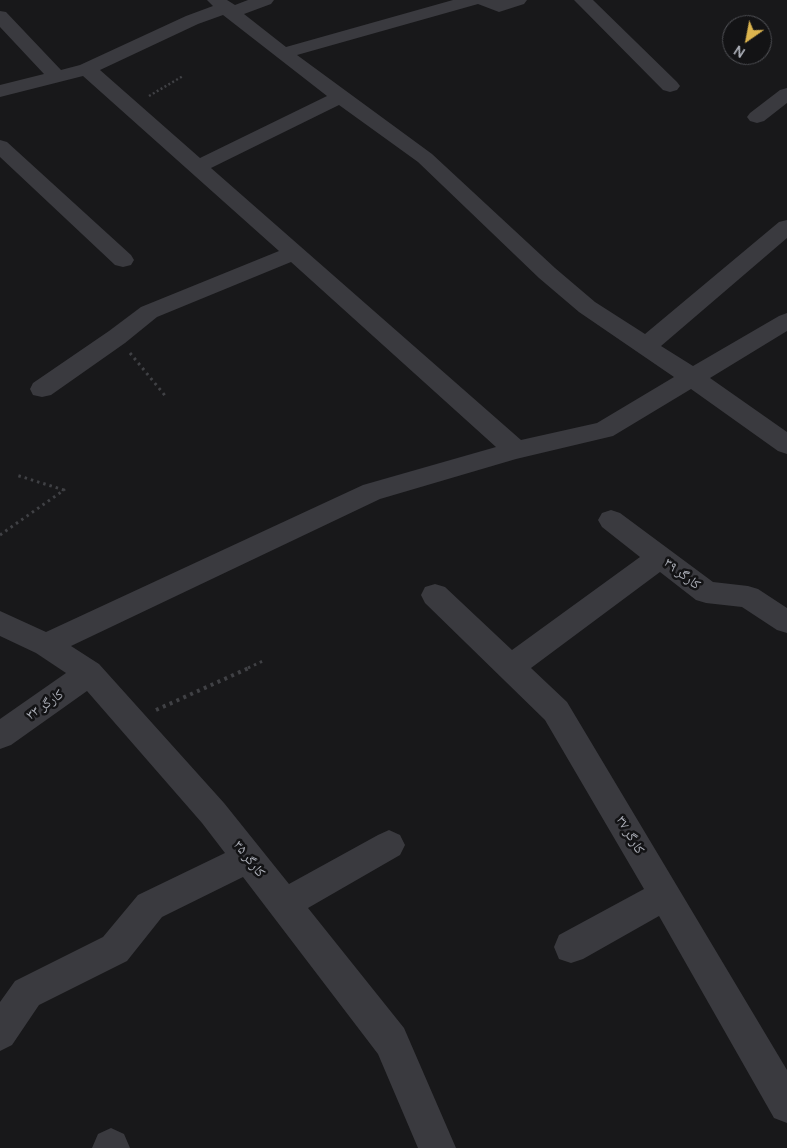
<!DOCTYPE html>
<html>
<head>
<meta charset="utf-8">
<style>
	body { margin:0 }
	#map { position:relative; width:787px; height:1148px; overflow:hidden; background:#18181a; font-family:Manrope,sans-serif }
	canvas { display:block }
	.north { position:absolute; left:722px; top:15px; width:50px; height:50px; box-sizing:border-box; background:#131315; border:1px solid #505156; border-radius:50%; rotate:213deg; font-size:14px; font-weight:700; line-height:20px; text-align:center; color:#acafb8 }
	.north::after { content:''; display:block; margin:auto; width:18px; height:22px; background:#dcb44e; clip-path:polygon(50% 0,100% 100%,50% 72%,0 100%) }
</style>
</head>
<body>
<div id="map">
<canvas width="787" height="1148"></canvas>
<div class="north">N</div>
</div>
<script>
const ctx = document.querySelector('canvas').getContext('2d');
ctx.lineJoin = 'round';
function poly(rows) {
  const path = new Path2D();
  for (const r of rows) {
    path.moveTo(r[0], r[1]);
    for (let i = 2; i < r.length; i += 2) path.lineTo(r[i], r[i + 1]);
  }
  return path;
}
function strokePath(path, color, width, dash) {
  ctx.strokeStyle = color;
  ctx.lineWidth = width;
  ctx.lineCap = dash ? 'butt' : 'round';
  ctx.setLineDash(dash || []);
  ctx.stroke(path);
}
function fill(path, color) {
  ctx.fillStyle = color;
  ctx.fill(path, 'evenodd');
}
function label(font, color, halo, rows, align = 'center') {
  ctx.font = font + ' Manrope,"Noto Naskh Arabic",sans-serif';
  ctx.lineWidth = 5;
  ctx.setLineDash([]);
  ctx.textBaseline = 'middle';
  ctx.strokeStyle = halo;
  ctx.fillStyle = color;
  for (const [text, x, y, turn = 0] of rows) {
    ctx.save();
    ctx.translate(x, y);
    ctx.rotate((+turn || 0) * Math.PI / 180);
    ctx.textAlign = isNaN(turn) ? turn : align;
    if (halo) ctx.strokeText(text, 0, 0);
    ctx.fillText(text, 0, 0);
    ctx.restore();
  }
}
const pathFar2 = poly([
	[149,96,183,76]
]);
const pathFar1 = poly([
	[130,353,167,398],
	[0,535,64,490,16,475],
	[248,668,263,661]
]);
const path = poly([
	[156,710,251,667]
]);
const minor = poly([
	[207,0,227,0,235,5,248,0,274,0,271,4,244,14,286,47,453,0,527,0,524,4,499,12,478,4,297,55,432,154,555,268,595,302,645,334,779,222,787,220,787,238,661,346,693,366,779,316,787,313,787,331,710,378,787,432,787,454,778,451,691,389,613,436,516,459,380,499,71,646,99,664,224,803,289,884,378,835,389,830,400,835,405,845,400,855,308,908,404,1028,456,1148,418,1148,378,1054,243,877,162,917,127,961,39,1005,12,1045,0,1051,0,1002,15,981,103,937,138,895,225,853,202,823,87,691,11,745,0,749,0,719,66,673,36,653,0,636,0,611,46,632,363,485,496,447,291,262,157,317,125,343,51,395,42,397,33,395,30,389,33,383,109,331,141,307,279,251,83,76,0,97,0,85,44,74,0,27,0,11,6,12,61,70,80,65,186,16,213,6,207,0],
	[223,15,327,96,200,158,100,70,198,24,223,15],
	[339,105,418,162,539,278,579,312,674,377,597,423,521,440,211,168,339,105],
	[574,0,593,0,677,82,680,86,677,90,670,92,663,90,574,0],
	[787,88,787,103,764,121,757,123,750,121,747,117,750,113,780,90,787,88],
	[0,140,7,142,131,255,134,260,131,265,123,267,115,265,0,157,0,140],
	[611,510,620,513,713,582,748,586,758,589,787,608,787,633,777,630,742,607,706,603,696,600,660,572,531,668,567,702,787,1070,787,1123,774,1118,659,916,583,959,571,963,559,959,554,947,559,935,644,889,545,720,425,603,421,595,425,587,435,584,445,587,512,650,640,557,602,527,598,520,602,513,611,510],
	[111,1128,124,1134,130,1148,92,1148,98,1134,111,1128]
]);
const streetNames = [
	["کارگر ۳۹",682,574,37],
	["کارگر ۳۳",45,705,-35],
	["کارگر ۳۷",630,835,59],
	["کارگر ۳۵",249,859,52]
];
strokePath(pathFar2, '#404145', 2.5, [2, 2.5]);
strokePath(pathFar1, '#404145', 3, [2.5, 4]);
strokePath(path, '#404145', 4, [3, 4.5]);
fill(minor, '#3a3a3f');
label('14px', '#acafb8', '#131315', streetNames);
</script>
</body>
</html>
